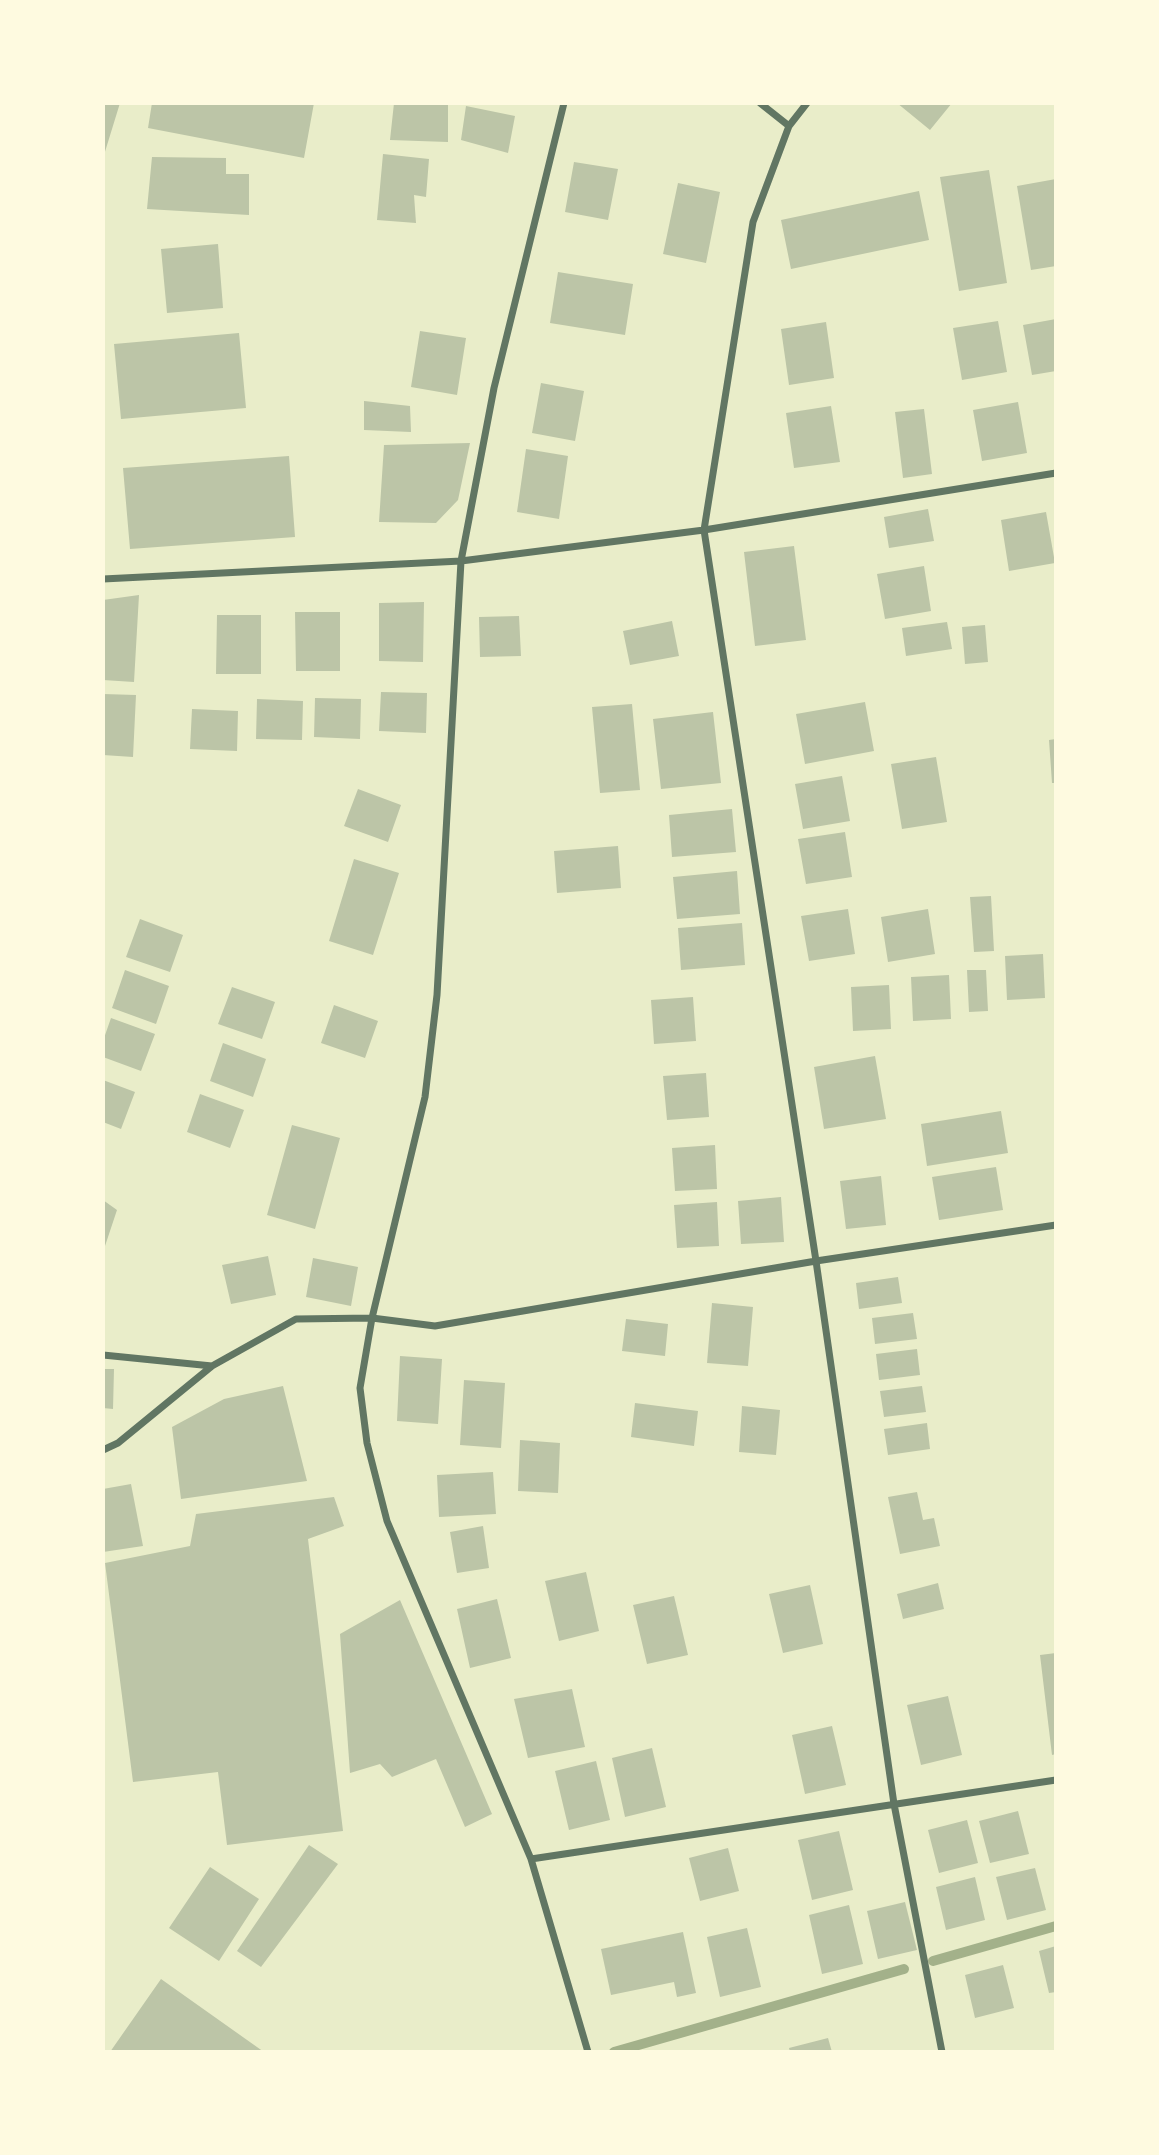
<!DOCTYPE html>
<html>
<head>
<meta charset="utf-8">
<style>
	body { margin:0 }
	#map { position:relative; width:1159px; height:2155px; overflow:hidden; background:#e9edc9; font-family:Ubuntu,sans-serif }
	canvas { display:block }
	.frame { position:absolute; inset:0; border:105px solid #fefae0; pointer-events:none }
</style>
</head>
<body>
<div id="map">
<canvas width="1159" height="2155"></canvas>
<div class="frame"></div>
</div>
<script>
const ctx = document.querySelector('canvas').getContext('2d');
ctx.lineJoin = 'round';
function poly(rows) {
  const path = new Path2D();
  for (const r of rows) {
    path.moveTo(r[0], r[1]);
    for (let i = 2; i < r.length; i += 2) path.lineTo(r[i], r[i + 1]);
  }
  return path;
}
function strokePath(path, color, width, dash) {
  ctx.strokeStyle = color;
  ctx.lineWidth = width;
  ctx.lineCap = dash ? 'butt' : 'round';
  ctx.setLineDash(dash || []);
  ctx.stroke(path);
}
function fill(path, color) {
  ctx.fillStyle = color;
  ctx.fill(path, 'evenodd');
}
const stream = poly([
	[933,1961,1056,1926],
	[614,2052,904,1969]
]);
const building = poly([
	[103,103,120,103,104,155,103,154],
	[152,103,314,103,304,158,148,128],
	[394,103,448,103,448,142,390,140],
	[897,103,952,103,930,130],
	[466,106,515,116,508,153,461,140],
	[383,154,429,159,426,197,414,195,416,223,377,220],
	[152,157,226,158,226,174,249,174,249,215,147,209],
	[574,162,618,169,608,220,565,212],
	[989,170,1007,283,959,291,940,177],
	[1056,179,1056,266,1031,270,1017,186],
	[678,183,720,192,706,263,663,254],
	[919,191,929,240,791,269,781,220],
	[218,244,223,308,167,313,161,249],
	[558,272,633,284,625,335,550,323],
	[1056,319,1056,371,1032,375,1023,325],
	[998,321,1007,372,962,380,953,328],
	[826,322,834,378,789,385,781,329],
	[420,331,466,338,457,395,411,387],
	[239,333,246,408,121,419,114,344],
	[541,383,584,391,575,441,532,433],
	[364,401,410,406,411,432,364,430],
	[1018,402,1027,453,982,461,973,410],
	[831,406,840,462,794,468,786,413],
	[924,409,932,474,903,478,895,412],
	[470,443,458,500,436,523,379,522,384,445],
	[526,449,568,456,559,519,517,512],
	[289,456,295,537,130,549,123,468],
	[928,509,934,541,889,548,884,517],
	[1046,512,1055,563,1009,571,1001,520],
	[794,546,806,640,755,646,744,552],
	[924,566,931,611,885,619,877,574],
	[139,595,134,682,103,680,103,600],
	[424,602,423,662,379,661,379,603],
	[295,612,340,612,340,671,296,671],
	[217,615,261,615,261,674,216,674],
	[519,616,521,656,480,657,479,617],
	[672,621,679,656,630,665,623,631],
	[947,622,952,649,906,656,902,628],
	[985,625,988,662,965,664,962,627],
	[381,692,427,693,426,733,379,731],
	[103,694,136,695,133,757,103,755],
	[315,698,361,699,360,739,314,737],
	[257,699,303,701,302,740,256,739],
	[865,702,874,751,805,764,796,714],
	[632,704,640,790,600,793,592,707],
	[192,709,238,711,237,751,190,749],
	[713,712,721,783,661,789,653,719],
	[1056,739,1056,783,1052,783,1049,740],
	[936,757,947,822,902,829,891,764],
	[842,776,850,821,803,829,795,784],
	[358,789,401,805,388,842,344,826],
	[732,809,736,852,672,857,669,815],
	[845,832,852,877,806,884,798,839],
	[618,846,621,888,557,893,554,851],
	[354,859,399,873,373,955,329,941],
	[737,871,740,914,677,919,673,877],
	[991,896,994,951,974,952,970,897],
	[848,909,855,954,809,961,801,916],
	[928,909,935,954,888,962,881,917],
	[140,919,183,935,170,972,126,957],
	[742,923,745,965,681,970,678,928],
	[1043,954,1045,998,1007,1000,1005,956],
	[125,970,169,986,156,1024,112,1008],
	[967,970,986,970,988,1011,969,1012],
	[949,975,951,1019,913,1021,911,977],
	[889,985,891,1029,853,1031,851,987],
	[232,987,275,1002,262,1039,218,1024],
	[693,997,696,1041,654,1044,651,1000],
	[334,1005,378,1021,365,1058,321,1043],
	[111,1018,155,1034,141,1071,103,1057,103,1041],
	[223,1043,266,1059,253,1097,210,1081],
	[875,1056,886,1119,824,1129,814,1067],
	[706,1073,709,1117,667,1120,663,1076],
	[103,1080,135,1092,121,1129,103,1122],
	[200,1094,244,1110,230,1148,187,1132],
	[1001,1111,1008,1153,927,1166,921,1124],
	[292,1125,340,1138,315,1229,267,1215],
	[715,1145,717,1189,675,1191,672,1148],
	[996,1167,1003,1210,939,1220,932,1177],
	[881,1176,886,1225,846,1229,840,1181],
	[781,1197,784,1242,741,1244,738,1201],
	[103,1200,117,1210,104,1249,103,1249],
	[717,1202,719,1246,677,1248,674,1205],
	[268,1256,276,1295,231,1304,222,1265],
	[313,1258,358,1267,351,1306,306,1297],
	[898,1277,902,1303,859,1309,856,1283],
	[712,1303,753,1307,748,1366,707,1363],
	[913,1313,917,1339,875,1344,872,1318],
	[626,1319,668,1324,665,1356,622,1351],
	[917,1349,920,1375,879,1380,876,1354],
	[400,1356,442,1359,438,1424,397,1421],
	[103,1369,114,1369,113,1409,103,1408],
	[464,1380,505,1383,501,1448,460,1445],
	[283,1386,307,1481,181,1499,172,1427,224,1399],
	[922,1386,926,1412,884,1417,880,1391],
	[635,1403,698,1411,694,1446,631,1437],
	[742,1406,780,1410,776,1455,739,1452],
	[927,1423,930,1449,888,1455,884,1429],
	[520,1440,560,1443,558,1493,518,1491],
	[493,1472,496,1514,439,1517,437,1475],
	[131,1484,143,1546,103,1552,103,1489],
	[917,1492,923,1520,934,1518,940,1546,900,1554,888,1497],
	[334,1497,344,1526,308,1539,343,1831,227,1845,218,1772,133,1782,105,1563,190,1546,196,1514],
	[483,1526,489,1568,457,1573,450,1532],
	[586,1572,599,1631,559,1641,545,1581],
	[938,1583,944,1609,903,1619,897,1594],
	[810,1585,823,1644,783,1653,769,1594],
	[674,1596,688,1655,647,1664,633,1605],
	[497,1599,511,1658,470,1668,457,1609],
	[400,1600,492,1814,465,1827,436,1759,392,1777,380,1764,350,1773,340,1634],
	[1056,1653,1056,1754,1052,1755,1040,1655],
	[572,1689,585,1747,528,1758,514,1699],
	[948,1696,962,1755,921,1765,907,1705],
	[832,1726,846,1785,805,1794,792,1735],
	[652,1748,666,1807,625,1817,612,1758],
	[596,1761,610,1820,569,1830,555,1771],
	[1018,1811,1029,1854,990,1863,979,1821],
	[967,1820,978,1863,939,1873,928,1830],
	[839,1831,853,1890,812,1900,798,1840],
	[309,1845,338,1864,261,1967,237,1951],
	[728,1848,739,1891,700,1901,689,1858],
	[210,1867,259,1899,219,1961,169,1928],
	[1035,1868,1046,1910,1007,1920,996,1877],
	[975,1877,985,1920,946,1930,936,1887],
	[905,1902,917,1950,878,1959,867,1911],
	[849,1905,863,1964,822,1974,809,1915],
	[747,1928,761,1987,720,1997,707,1937],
	[683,1932,696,1993,677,1997,674,1982,611,1995,601,1949],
	[1056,1946,1056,1992,1049,1993,1039,1951],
	[1003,1965,1014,2008,975,2018,965,1975],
	[161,1979,264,2052,110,2052],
	[828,2038,832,2052,790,2052,789,2048]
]);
const minor = poly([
	[564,103,494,388,461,561,437,995,425,1097,372,1318,360,1388,367,1443,387,1521,531,1859,588,2052],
	[760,103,789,126],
	[807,103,789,126,753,222,704,530,816,1261,894,1804,942,2052],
	[103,579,461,561,704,530,1056,473],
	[103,1355,212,1366],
	[103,1450,118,1443,212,1366,296,1319,372,1318,435,1326,816,1261,1056,1225],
	[531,1859,1056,1780]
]);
strokePath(stream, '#a3b18a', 10);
fill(building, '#bcc5a7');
strokePath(minor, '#617663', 7);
</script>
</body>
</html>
